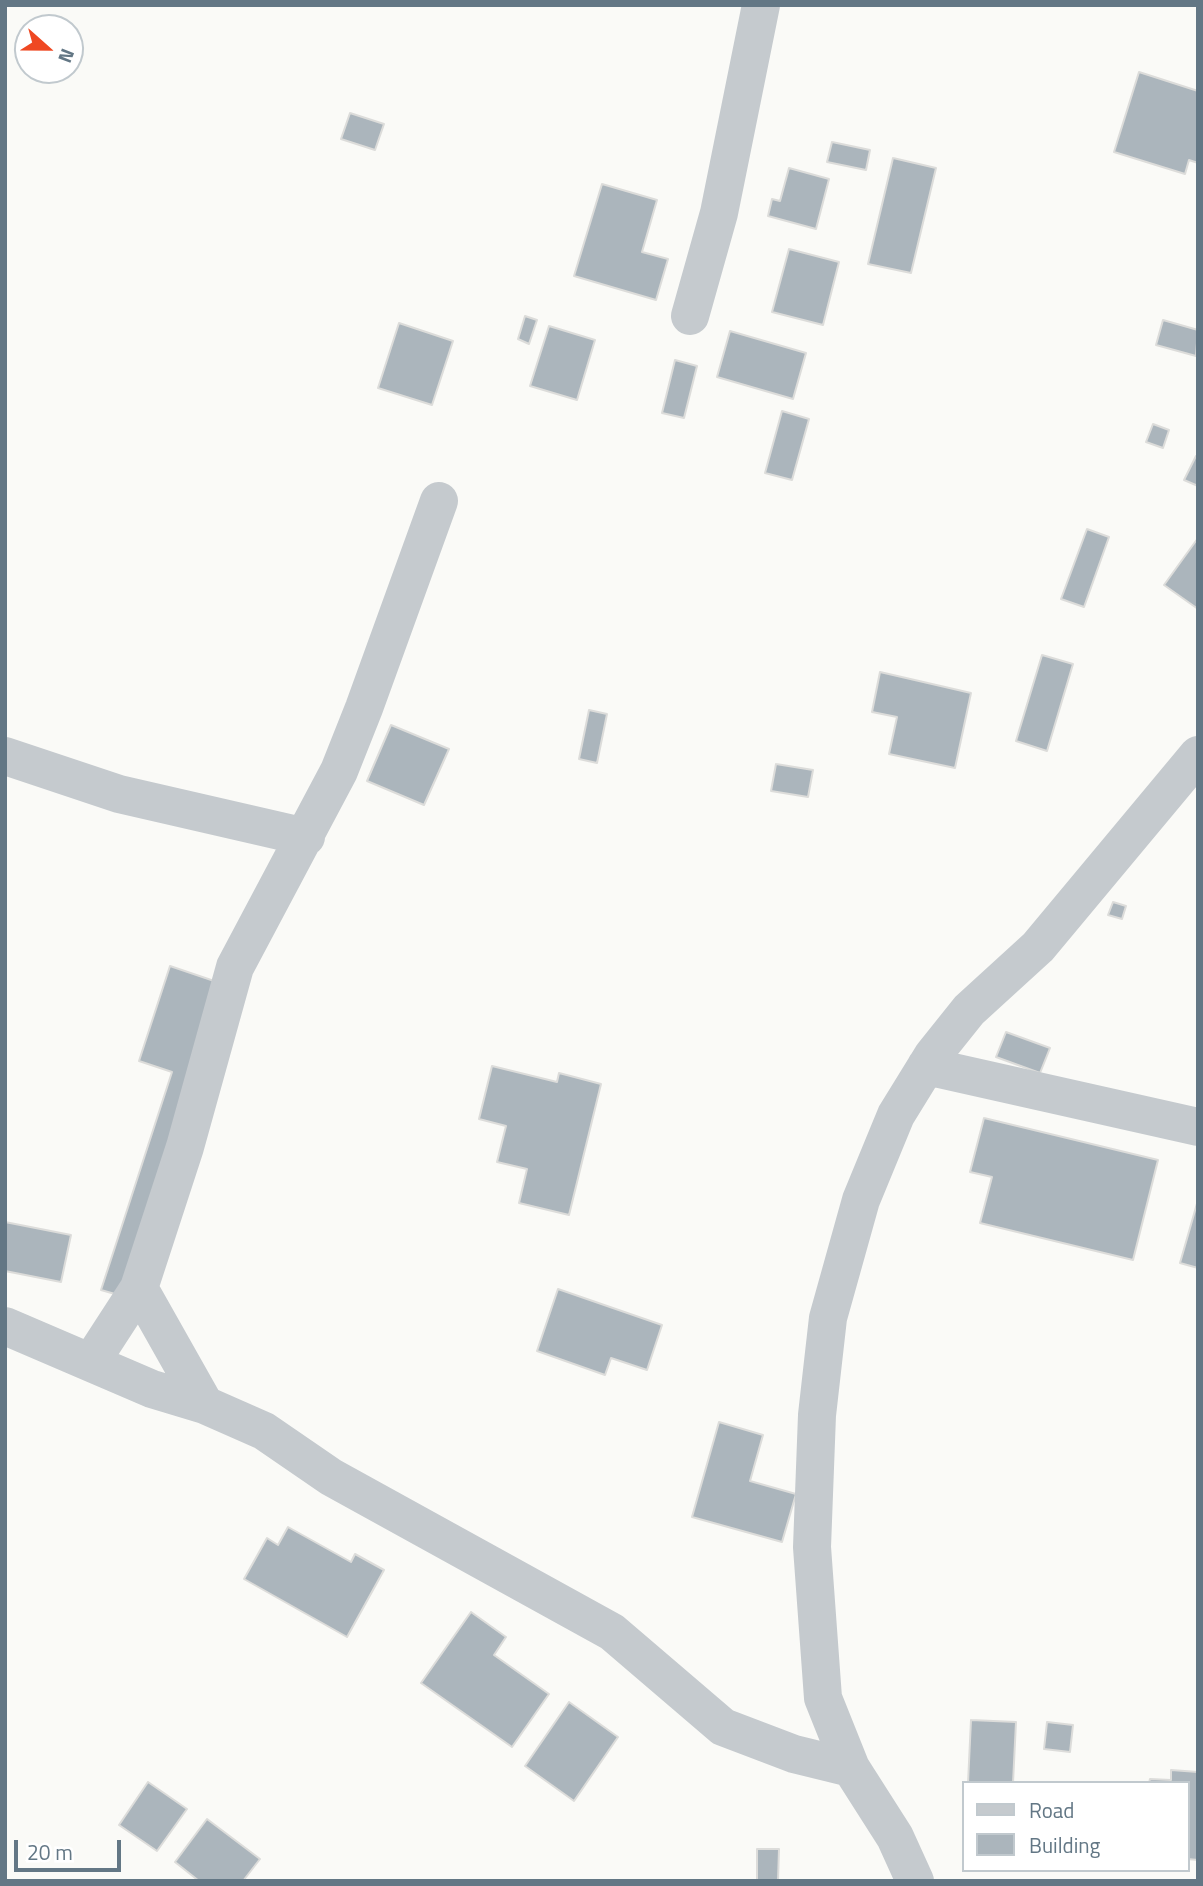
<!DOCTYPE html>
<html>
<head>
<meta charset="utf-8">
<style>
	body { margin:0 }
	#map { position:relative; width:1203px; height:1886px; overflow:hidden; background:#fafaf7; font-family:"Titillium Web",sans-serif }
	canvas { display:block }
	.frame { position:absolute; inset:0; border:7px solid #637785; pointer-events:none }
	.legend { position:absolute; left:962px; top:1781px; width:228px; height:91px; box-sizing:border-box; background:#fff; border:2px solid #c1c9ce; margin:0; padding:9px 12px; list-style:none; font-size:21px; color:#637785 }
	.legend li { display:flex; align-items:center; gap:14px; height:35px }
	.legend b { width:35px; border:2px solid #c1c9ce }
	.north { position:absolute; left:14px; top:14px; width:70px; height:70px; box-sizing:border-box; background:#fff; border:2px solid #c1c9ce; border-radius:50%; rotate:111deg; font-size:19px; font-weight:700; line-height:28px; text-align:center; color:#637785 }
	.north::after { content:''; display:block; margin:auto; width:24px; height:32px; background:#ef4822; clip-path:polygon(50% 0,100% 100%,50% 72%,0 100%) }
	.scale { position:absolute; left:14px; top:1840px; width:107px; height:32px; box-sizing:border-box; border:4px solid #637785; border-top:0; padding-left:9px; font-size:21px; line-height:24px; white-space:nowrap; color:#637785; -webkit-text-stroke:5px #fff; paint-order:stroke }
</style>
</head>
<body>
<div id="map">
<canvas width="1203" height="1886"></canvas>
<div class="frame"></div>
<ul class="legend">
<li><b style="height:9px;background:#c5cace"></b>Road</li>
<li><b style="height:19px;background:#abb5bc"></b>Building</li>
</ul>
<div class="north">N</div>
<div class="scale">20 m</div>
</div>
<script>
const ctx = document.querySelector('canvas').getContext('2d');
ctx.lineJoin = 'round';
function fill(path, color) {
  ctx.fillStyle = color;
  ctx.fill(path, 'evenodd');
}
function poly(rows) {
  const path = new Path2D();
  for (const r of rows) {
    path.moveTo(r[0], r[1]);
    for (let i = 2; i < r.length; i += 2) path.lineTo(r[i], r[i + 1]);
  }
  return path;
}
function strokePath(path, color, width, dash) {
  ctx.strokeStyle = color;
  ctx.lineWidth = width;
  ctx.lineCap = dash ? 'butt' : 'round';
  ctx.setLineDash(dash || []);
  ctx.stroke(path);
}
const building = poly([
	[1139,72,1198,91,1198,163,1189,160,1185,174,1114,152,1139,72],
	[350,113,384,124,375,150,341,139,350,113],
	[832,142,870,150,866,170,827,162,832,142],
	[893,158,936,168,911,273,868,264,893,158],
	[789,168,829,179,816,229,768,216,772,199,780,201,789,168],
	[602,184,657,200,642,252,668,259,656,300,574,276,602,184],
	[789,249,839,262,823,325,772,312,789,249],
	[525,316,537,320,529,344,518,339,525,316],
	[1163,320,1198,330,1196,356,1156,345,1163,320],
	[399,323,453,341,432,405,378,388,399,323],
	[549,326,595,340,577,400,530,386,549,326],
	[730,331,806,353,793,399,717,377,730,331],
	[675,360,697,366,684,418,662,413,675,360],
	[782,411,809,419,792,480,765,473,782,411],
	[1153,424,1169,430,1163,448,1146,442,1153,424],
	[1196,456,1198,457,1198,486,1184,480,1196,456],
	[1087,529,1109,537,1084,607,1061,599,1087,529],
	[1198,538,1198,609,1164,585,1198,538],
	[1042,655,1073,664,1047,751,1016,741,1042,655],
	[880,672,971,693,955,768,889,754,897,717,872,712,880,672],
	[589,710,607,714,597,763,579,759,589,710],
	[391,725,449,749,424,805,367,781,391,725],
	[776,764,813,770,808,797,771,791,776,764],
	[1113,902,1126,906,1122,919,1108,915,1113,902],
	[170,966,223,984,122,1296,101,1290,172,1072,139,1061,170,966],
	[1006,1032,1050,1048,1040,1073,996,1057,1006,1032],
	[492,1066,557,1082,559,1073,601,1084,569,1215,519,1203,527,1169,497,1162,506,1126,479,1119,492,1066],
	[984,1118,1158,1160,1133,1260,980,1223,992,1177,970,1172,984,1118],
	[1198,1200,1198,1268,1180,1263,1198,1200],
	[5,1222,71,1235,61,1282,5,1271,5,1222],
	[558,1289,662,1325,647,1370,611,1358,605,1375,537,1351,558,1289],
	[719,1422,763,1435,750,1481,796,1494,782,1542,692,1517,719,1422],
	[288,1527,351,1562,355,1554,384,1570,347,1637,244,1579,267,1538,278,1545,288,1527],
	[471,1612,506,1637,494,1655,549,1694,512,1747,421,1683,471,1612],
	[569,1702,618,1737,574,1801,525,1766,569,1702],
	[971,1720,1016,1722,1013,1783,968,1783,971,1720],
	[1047,1722,1073,1725,1070,1752,1044,1749,1047,1722],
	[1171,1770,1198,1772,1198,1860,1187,1859,1187,1783,1149,1783,1150,1779,1171,1780,1171,1770],
	[148,1782,187,1809,157,1851,119,1825,148,1782],
	[207,1819,260,1859,243,1881,199,1881,175,1862,207,1819],
	[757,1849,779,1849,778,1881,757,1881,757,1849]
]);
const minor = poly([
	[690,316,719,213,761,5],
	[5,756,119,794,306,837],
	[926,1066,1198,1127],
	[139,1288,205,1405],
	[5,1326,152,1389,205,1405,264,1431,331,1477,612,1632,723,1727,794,1754,851,1768,895,1837,915,1881],
	[91,1362,139,1288,185,1147,235,967,339,771,364,708,439,501],
	[851,1768,823,1698,812,1547,817,1415,828,1318,861,1200,896,1115,933,1055,969,1010,1038,947,1198,755]
]);
fill(building, '#abb5bc');
strokePath(building, '#dcdcda', 2);
strokePath(minor, '#c5cace', 38);
</script>
</body>
</html>
